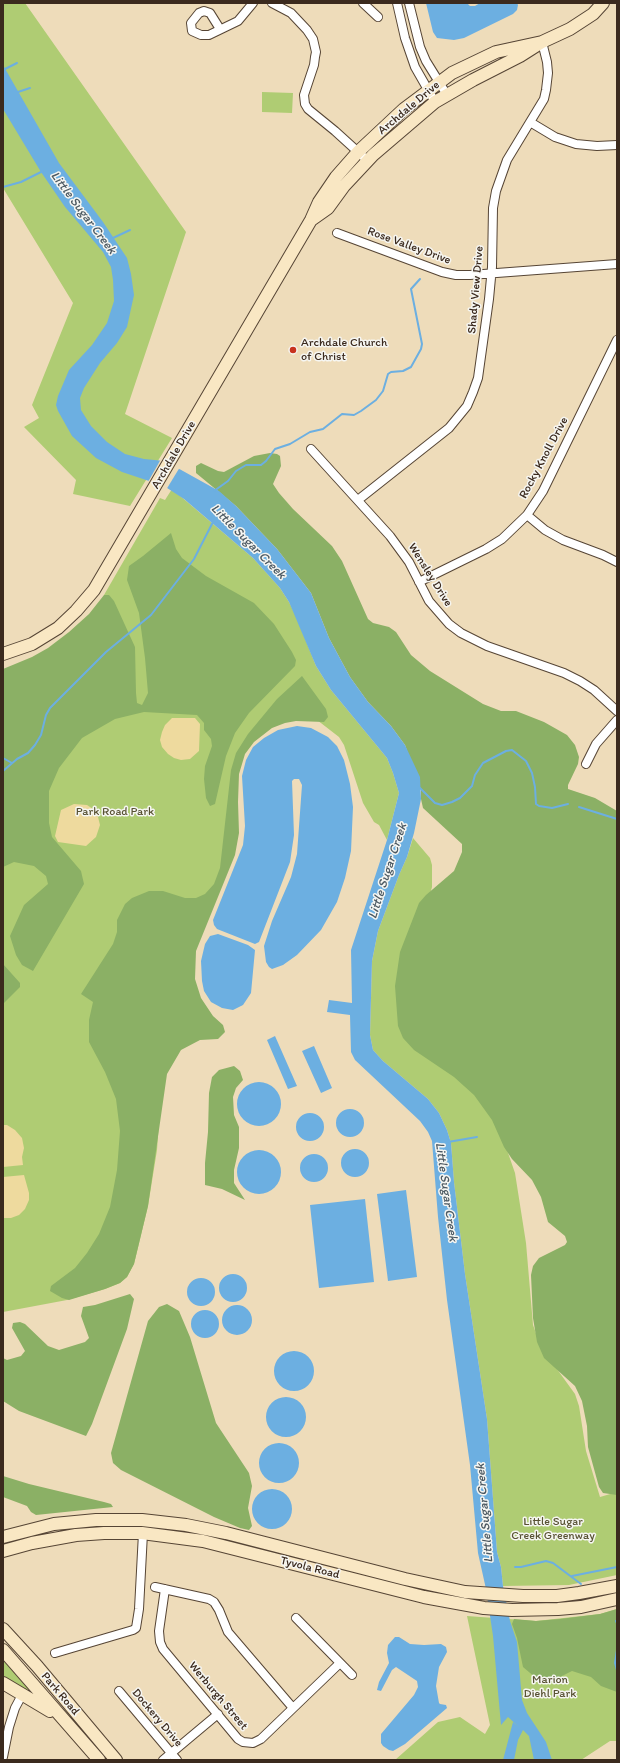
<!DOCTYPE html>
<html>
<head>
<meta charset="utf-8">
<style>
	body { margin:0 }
	#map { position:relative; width:620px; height:1763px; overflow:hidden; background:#eedcba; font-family:Itim,sans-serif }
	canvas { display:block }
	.frame { position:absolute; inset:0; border:4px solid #3b2a1e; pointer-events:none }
</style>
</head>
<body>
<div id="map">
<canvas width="620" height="1763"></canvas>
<div class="frame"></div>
</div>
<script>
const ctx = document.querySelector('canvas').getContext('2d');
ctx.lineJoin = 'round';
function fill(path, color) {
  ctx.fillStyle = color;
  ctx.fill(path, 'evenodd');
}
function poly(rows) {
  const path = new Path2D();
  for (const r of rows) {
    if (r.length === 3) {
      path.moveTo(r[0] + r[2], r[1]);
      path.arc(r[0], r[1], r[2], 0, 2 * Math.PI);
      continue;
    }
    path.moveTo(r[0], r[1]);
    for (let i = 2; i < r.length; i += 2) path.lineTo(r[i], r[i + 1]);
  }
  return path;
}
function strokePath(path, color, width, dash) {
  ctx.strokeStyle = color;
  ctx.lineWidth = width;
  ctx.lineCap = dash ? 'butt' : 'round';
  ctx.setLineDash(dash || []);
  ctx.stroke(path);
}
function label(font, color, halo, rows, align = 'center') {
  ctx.font = font + ' Itim,sans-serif';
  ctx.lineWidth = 3;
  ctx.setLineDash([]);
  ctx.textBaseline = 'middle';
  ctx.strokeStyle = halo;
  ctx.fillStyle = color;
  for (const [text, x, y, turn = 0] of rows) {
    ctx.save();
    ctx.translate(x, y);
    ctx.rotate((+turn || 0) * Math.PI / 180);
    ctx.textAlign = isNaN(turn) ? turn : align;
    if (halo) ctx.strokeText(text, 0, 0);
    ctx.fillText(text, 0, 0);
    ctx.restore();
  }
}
const green = poly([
	[3,3,25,3,186,232,125,414,172,438,130,506,73,494,76,480,24,427,39,418,32,405,73,303,3,188],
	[262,92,293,93,292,113,262,112],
	[172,489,253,558,280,588,289,602,296,616,316,666,331,690,387,758,393,773,399,793,387,840,379,825,374,822,363,803,344,745,339,737,308,713,286,718,240,749,225,859,213,894,184,989,162,1078,157,1150,148,1206,134,1264,127,1277,120,1283,105,1289,67,1300,3,1312,3,748,128,636,104,595,160,498,165,500],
	[413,838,430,858,432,865,432,887,428,902,474,1087,499,1127,515,1173,526,1243,533,1325,537,1336,554,1365,575,1394,579,1406,586,1451,600,1497,617,1492,617,1575,569,1585,503,1586,501,1567,497,1552,487,1419,465,1274,454,1182,451,1143,447,1130,439,1113,428,1099,383,1061,373,1050,370,1035,372,961,378,931,399,875,407,857],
	[617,1609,617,1741,610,1741,581,1760,395,1760,438,1722,460,1717,485,1734,490,1725,467,1616,536,1621,600,1614],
	[3,1660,30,1691,3,1677]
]);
const forest = poly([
	[270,453,277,454,280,456,281,466,273,484,279,493,293,509,332,546,342,561,368,619,373,623,389,627,396,632,411,655,430,671,483,704,501,711,516,711,544,722,567,735,575,745,579,757,578,764,568,785,568,789,595,798,617,811,617,1495,603,1493,599,1487,588,1447,587,1426,582,1401,575,1386,544,1358,537,1342,533,1318,531,1275,533,1266,539,1258,565,1245,567,1242,565,1236,548,1222,541,1197,532,1180,512,1159,504,1147,492,1120,474,1095,454,1077,414,1050,403,1038,398,1026,395,986,400,952,419,903,426,895,454,871,462,852,462,844,423,808,421,799,421,790,405,745,391,726,368,702,350,677,329,638,311,593,277,549,236,506,196,473,196,466,201,463,218,471,224,472,254,456],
	[171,533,176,549,182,558,206,576,254,603,274,624,292,652,296,660,295,666,249,713,235,733,226,756,215,804,210,806,206,798,204,779,205,766,212,746,211,739,204,730,204,723,197,715,144,712,115,719,82,738,59,768,49,791,49,823,52,837,81,871,84,884,33,971,22,965,16,955,10,936,24,905,48,884,46,876,34,866,14,862,3,867,3,669,32,657,48,648,69,632,89,614,104,595,109,595,114,601,135,647,136,693,137,703,142,705,148,693,145,658,139,613,127,580,129,566,143,556],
	[302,676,326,709,328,717,324,722,296,721,285,723,272,728,254,742,245,754,239,774,238,802,239,833,235,855,196,951,195,979,201,998,213,1016,223,1025,225,1032,218,1039,200,1040,181,1050,167,1074,148,1206,134,1264,127,1277,120,1283,105,1289,69,1300,62,1298,50,1291,51,1286,75,1268,87,1253,99,1234,110,1207,117,1170,120,1131,116,1099,105,1072,89,1042,89,1020,93,1002,81,994,113,944,117,932,117,920,125,904,132,898,149,891,163,891,185,898,196,898,205,894,214,884,220,868,231,770,236,753,248,734,277,699],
	[3,964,20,983,20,987,3,1004],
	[234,1066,240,1071,243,1080,236,1088,233,1097,234,1115,239,1127,239,1148,234,1170,234,1183,245,1200,222,1189,205,1185,205,1163,208,1132,209,1093,212,1077,219,1070],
	[130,1294,134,1299,127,1329,92,1424,86,1436,19,1411,3,1401,3,1358,7,1360,21,1356,25,1351,12,1328,13,1323,20,1322,25,1324,48,1346,59,1350,85,1342,89,1338,81,1316,83,1307,95,1305],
	[167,1304,179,1311,190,1337,216,1423,249,1473,252,1486,248,1508,252,1526,249,1530,240,1528,214,1517,121,1470,113,1463,111,1453,148,1321,159,1307],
	[3,1476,29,1484,104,1502,111,1504,113,1507,36,1515,31,1512,27,1506,3,1497],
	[617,1609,617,1692,601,1686,591,1677,572,1671,556,1679,545,1680,536,1678,523,1667,517,1638,512,1624,514,1619,536,1621,560,1619,600,1614]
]);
const sand = poly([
	[172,718,195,718,200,724,199,751,190,759,181,760,174,758,168,754,162,747,160,740,162,732,165,725],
	[74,804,87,805,93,809,98,817,100,825,96,837,86,846,58,842,55,836,61,810],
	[3,1125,7,1125,15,1130,22,1138,24,1148,22,1157,23,1165,3,1167],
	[24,1175,29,1193,29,1200,25,1209,19,1215,11,1218,3,1218,3,1177]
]);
const water = poly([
	[426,3,467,3,470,6,475,6,480,3,517,3,518,5,517,10,513,14,464,38,454,40,437,38,433,32],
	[3,65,59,163,103,222,127,258,131,274,134,295,127,327,117,343,100,363,84,388,80,398,81,410,91,426,107,442,125,454,144,459,165,461,219,491,236,506,277,549,311,593,329,638,350,677,368,702,391,726,405,745,420,777,421,799,414,833,407,857,399,875,378,931,372,961,370,1035,373,1050,383,1061,428,1099,439,1113,447,1130,451,1143,454,1182,465,1274,487,1419,497,1552,501,1567,503,1586,510,1621,517,1642,522,1700,527,1713,546,1742,552,1760,534,1760,529,1736,523,1730,518,1740,514,1760,503,1760,513,1722,519,1727,508,1717,501,1725,493,1636,486,1589,478,1553,470,1465,447,1300,438,1217,432,1141,428,1132,420,1121,355,1060,351,1052,350,1015,327,1012,329,1000,352,1003,351,950,387,840,399,793,393,773,387,758,331,690,316,666,289,602,280,588,253,558,184,499,164,486,122,472,96,458,72,436,58,411,56,405,58,396,69,370,92,345,107,323,114,301,113,280,111,267,103,252,65,207,41,172,3,109],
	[297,726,311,728,328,737,337,746,344,760,350,784,353,807,351,851,345,878,337,902,321,930,297,955,283,965,272,969,269,967,266,962,264,946,272,921,291,877,297,854,302,785,299,779,294,779,292,781,294,835,290,862,259,942,255,944,217,929,214,925,213,920,243,845,245,826,242,776,246,760,253,747,264,738,278,730],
	[218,934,248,945,255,950,251,993,243,1005,233,1010,222,1008,211,1002,204,991,202,981,201,961,205,944,210,936],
	[275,1036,297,1086,288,1089,267,1040],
	[314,1046,332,1088,321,1093,302,1051],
	[259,1104,22],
	[350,1123,14],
	[310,1127,14],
	[355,1163,14],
	[259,1172,22],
	[314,1168,14],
	[406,1190,417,1277,388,1281,377,1194],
	[365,1199,374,1282,319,1288,310,1205],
	[233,1288,14],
	[201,1292,14],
	[237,1320,15],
	[205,1324,14],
	[294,1371,20],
	[286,1417,20],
	[279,1463,20],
	[272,1509,20],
	[395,1637,399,1637,410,1644,424,1645,441,1644,446,1647,447,1652,439,1667,436,1686,439,1703,440,1704,446,1705,447,1708,405,1744,393,1751,389,1750,383,1746,381,1743,381,1734,414,1695,418,1687,417,1681,396,1667,392,1670,381,1691,377,1690,379,1682,389,1663,387,1653,388,1645]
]);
const pier = poly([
	[161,459,180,467,166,490,148,482]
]);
const stream = poly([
	[3,70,17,63],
	[18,92,30,88],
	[3,187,21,182,43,171],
	[113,238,130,230],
	[214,491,228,481,236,471,246,465,261,465,266,461,275,449,290,444,310,432,323,429,342,414,354,415,361,411,376,400,383,391,388,374,391,372,403,371,411,367,421,349,422,344,411,289,420,279],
	[3,758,12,763],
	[3,771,17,759,28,753,35,745,41,735,46,715,50,708,106,652,151,615,194,559,213,522],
	[420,788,435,803,442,805,452,802,460,798,472,786,475,775,483,763,506,751,512,750,526,761,532,773,535,787,536,804,539,806,552,808,568,804],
	[579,807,617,819],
	[448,1142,477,1137],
	[515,1567,521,1567,546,1561,553,1563,581,1584],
	[572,1576,617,1567],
	[616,1621,617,1623],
	[617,1650,615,1663,617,1670]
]);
const street = poly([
	[272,3,291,13,307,30,313,39,316,52,315,57,314,65,304,95,305,104,308,109,335,131,368,161],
	[363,3,378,17],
	[397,3,405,38,415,67,435,102],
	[409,3,420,47,426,61,447,95],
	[220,29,210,13,204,11,199,13,191,23,192,31,201,35,209,35,238,21,253,3],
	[530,122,555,137,576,144,597,146,617,145],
	[337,233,442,272,456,275,470,275,617,264],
	[311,449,390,536,409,562,429,601,449,624,461,633,487,646,564,673,580,681,594,690,617,711],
	[358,500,449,428,467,406,473,392,478,378,489,299,492,267,493,208,496,191,507,160,544,99,546,90,548,73,547,62,542,42],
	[527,515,545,530,563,540,603,555,617,562],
	[419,582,486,549,502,539,527,515,543,491,617,340],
	[586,764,596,744,617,720],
	[155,1587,209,1599,214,1602,219,1610,228,1632,293,1708],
	[165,1589,159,1631,160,1642,163,1649,238,1739,243,1742,253,1743,261,1739,340,1663],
	[296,1618,352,1675],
	[55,1653,133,1630,136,1628,139,1609,143,1533],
	[119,1691,177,1760],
	[3,1757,9,1727,15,1708,23,1693],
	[163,1760,218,1714]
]);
const secondary = poly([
	[311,220,328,208,344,186,373,155,435,102,473,80,520,56,542,42,570,29,593,14,603,3],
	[3,654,32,644,58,628,76,611,94,590,311,220,319,202,336,177,358,152,404,109,452,73,496,52,542,42],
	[3,1537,54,1524,96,1520,142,1520,186,1525,226,1533,405,1579,465,1592,523,1596,557,1596,579,1593,617,1586],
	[3,1551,32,1543,76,1535,104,1533,142,1533,203,1541,424,1597,484,1608,512,1610,558,1609,581,1607,617,1599],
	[3,1629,37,1666,116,1760],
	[3,1650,99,1760],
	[3,1683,50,1711]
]);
const markers = [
	[293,350,4,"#c8321e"]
];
const streetNames = [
	["Archdale Drive",409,108,-40],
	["Rose Valley Drive",409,246,20],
	["Shady View Drive",476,290,-85],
	["Archdale Drive",174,455,-60],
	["Rocky Knoll Drive",544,458,-62],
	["Wensley Drive",430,575,58],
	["Tyvola Road",310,1568,14],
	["Park Road",60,1694,50],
	["Werburgh Street",218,1696,50],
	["Dockery Drive",157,1718,50]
];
const poiNames = [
	["Archdale Church",301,343],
	["of Christ",301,357]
];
const parkNames = [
	["Park Road Park",115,812],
	["Little Sugar",553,1522],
	["Creek Greenway",553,1536],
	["Marion",550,1680],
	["Diehl Park",550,1694]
];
const waterNames = [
	["Little Sugar Creek",83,213,53],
	["Little Sugar Creek",248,542,45],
	["Little Sugar Creek",388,871,-72],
	["Little Sugar Creek",446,1192,82],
	["Little Sugar Creek",485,1513,-95]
];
fill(green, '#afcc73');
fill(forest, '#8bb065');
fill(sand, '#eeda9e');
fill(water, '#6cafe1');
fill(pier, '#eedcba');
strokePath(stream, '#6cafe1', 2);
strokePath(street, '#564535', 10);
strokePath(secondary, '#564535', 14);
strokePath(street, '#fff', 8);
strokePath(secondary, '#f9e7c3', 12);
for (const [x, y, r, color] of markers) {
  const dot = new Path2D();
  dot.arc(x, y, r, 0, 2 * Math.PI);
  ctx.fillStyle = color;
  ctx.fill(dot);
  strokePath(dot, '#f6f6f2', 1.5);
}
label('12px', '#3b2a1e', '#f6f6f2', streetNames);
label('12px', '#3b2a1e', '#f6f6f2', poiNames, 'left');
label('12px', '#585233', '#f6f6f2', parkNames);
label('italic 13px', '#4c5962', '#f6f6f2', waterNames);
</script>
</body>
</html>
